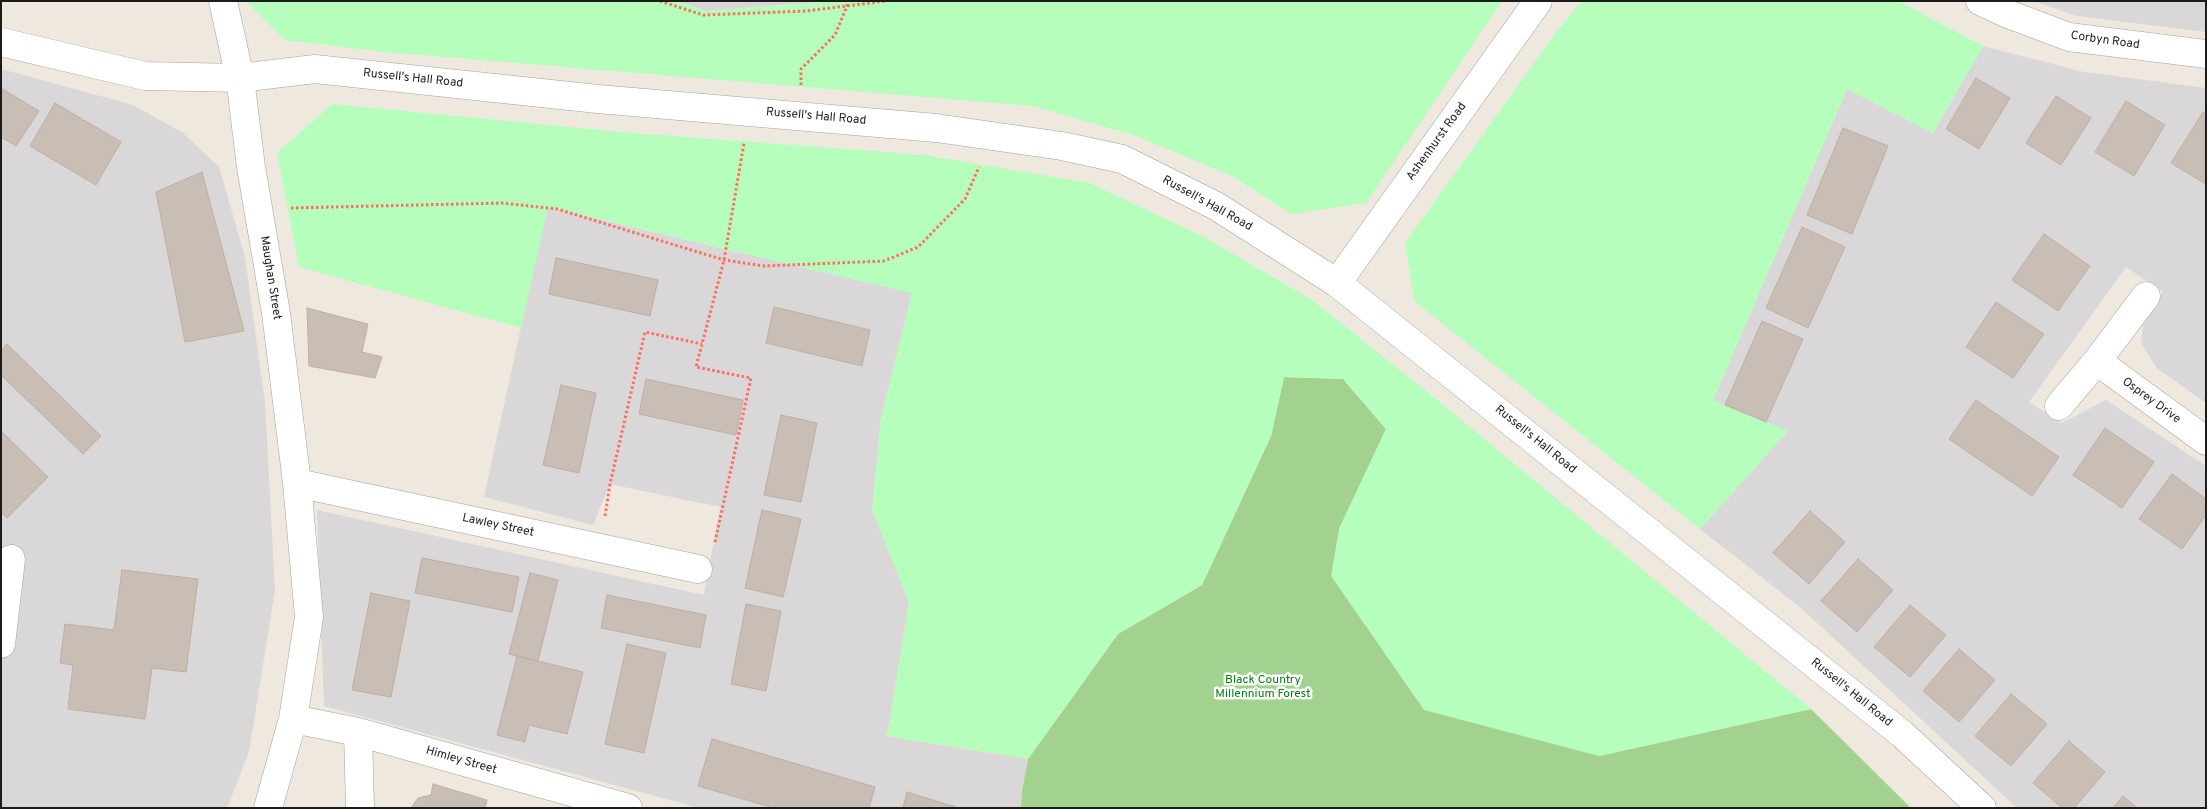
<!DOCTYPE html>
<html>
<head>
<meta charset="utf-8">
<style>
	body { margin:0 }
	#map { position:relative; width:2207px; height:809px; overflow:hidden; background:#eee8df; font-family:Overpass,sans-serif }
	canvas { display:block }
	.frame { position:absolute; inset:0; border:2px solid #1b1b1b; pointer-events:none }
</style>
</head>
<body>
<div id="map">
<canvas width="2207" height="809"></canvas>
<div class="frame"></div>
</div>
<script>
const ctx = document.querySelector('canvas').getContext('2d');
ctx.lineJoin = 'round';
function fill(path, color) {
  ctx.fillStyle = color;
  ctx.fill(path, 'evenodd');
}
function poly(rows) {
  const path = new Path2D();
  for (const r of rows) {
    path.moveTo(r[0], r[1]);
    for (let i = 2; i < r.length; i += 2) path.lineTo(r[i], r[i + 1]);
  }
  return path;
}
function strokePath(path, color, width, dash) {
  ctx.strokeStyle = color;
  ctx.lineWidth = width;
  ctx.lineCap = dash ? 'butt' : 'round';
  ctx.setLineDash(dash || []);
  ctx.stroke(path);
}
function label(font, color, halo, rows, align = 'center') {
  ctx.font = font + ' Overpass,sans-serif';
  ctx.lineWidth = 5;
  ctx.setLineDash([]);
  ctx.textBaseline = 'middle';
  ctx.strokeStyle = halo;
  ctx.fillStyle = color;
  for (const [text, x, y, turn = 0] of rows) {
    ctx.save();
    ctx.translate(x, y);
    ctx.rotate((+turn || 0) * Math.PI / 180);
    ctx.textAlign = isNaN(turn) ? turn : align;
    if (halo) ctx.strokeText(text, 0, 0);
    ctx.fillText(text, 0, 0);
    ctx.restore();
  }
}
const residential = poly([
	[677,1,836,1,706,11],
	[2033,1,2206,1,2206,32,2077,16],
	[1983,46,2084,72,2206,88,2206,403,2157,368,2141,343,2144,320,2163,292,2126,267,2029,402,2062,423,2106,400,2206,466,2206,808,2017,808,1801,608,1700,529,1788,431,1713,400,1847,89,1933,133],
	[1,69,133,105,183,133,219,167,245,257,265,403,275,590,249,752,227,808,1,808],
	[547,207,912,293,881,418,872,510,909,602,887,736,1028,759,1022,791,1021,808,699,808,324,706,317,510,704,595,720,507,610,484,593,525,484,497]
]);
const forest = poly([
	[1284,377,1343,379,1386,429,1339,529,1599,756,1811,709,1911,808,1021,808,1022,791,1028,759,1118,634,1202,585,1271,436]
]);
const park = poly([
	[246,1,677,1,706,11,836,1,1502,1,1366,203,1291,214,1232,176,1136,136,1033,106,384,52,285,40],
	[1582,1,1898,1,1983,46,1933,133,1847,89,1713,400,1788,431,1700,529,1414,301,1405,243,1557,31],
	[332,104,621,132,924,155,1090,183,1204,237,1312,300,1436,399,1811,709,1599,756,1424,710,1331,576,1339,529,1386,429,1343,379,1284,377,1271,436,1202,585,1118,634,1028,759,887,736,909,602,872,510,881,418,912,293,548,207,521,328,299,267,277,153]
]);
const building = poly([
	[1976,78,2010,98,1979,149,1946,129,1976,78],
	[1,88,39,111,16,146,1,137,1,88],
	[2056,96,2091,118,2061,165,2026,143,2056,96],
	[2126,101,2165,125,2134,176,2095,152,2126,101],
	[55,103,121,142,96,185,30,146,55,103],
	[2203,112,2206,114,2206,184,2171,163,2203,112],
	[1843,128,1888,146,1852,234,1807,215,1843,128],
	[202,172,244,331,185,342,156,192,202,172],
	[1802,227,1845,247,1808,328,1766,308,1802,227],
	[2044,234,2090,266,2058,311,2012,280,2044,234],
	[556,258,658,280,650,316,549,294,556,258],
	[1996,302,2044,334,2013,378,1966,347,1996,302],
	[774,307,870,330,862,366,766,343,774,307],
	[307,308,368,324,362,352,382,357,375,378,309,366,307,308],
	[1762,321,1803,339,1766,422,1725,405,1762,321],
	[7,344,101,436,83,454,1,375,1,351,7,344],
	[646,379,743,400,736,435,639,414,646,379],
	[561,385,596,393,579,473,543,465,561,385],
	[1976,400,2059,457,2032,496,1949,439,1976,400],
	[781,415,817,423,801,502,764,495,781,415],
	[2105,428,2154,462,2122,508,2073,475,2105,428],
	[1,431,48,477,7,518,1,512,1,431],
	[2172,474,2206,499,2206,515,2182,549,2139,519,2172,474],
	[762,510,801,519,783,597,745,588,762,510],
	[1810,511,1845,542,1809,584,1773,553,1810,511],
	[422,558,519,577,512,612,415,593,422,558],
	[1858,559,1893,590,1857,632,1821,601,1858,559],
	[122,570,198,579,186,672,152,668,145,719,68,709,73,665,60,663,65,624,114,630,122,570],
	[530,573,558,580,538,661,509,654,530,573],
	[371,593,410,601,391,697,352,690,371,593],
	[607,595,706,615,700,648,601,628,607,595],
	[746,604,781,611,766,691,731,684,746,604],
	[1910,605,1946,635,1910,677,1874,647,1910,605],
	[627,644,666,653,644,753,605,744,627,644],
	[1959,649,1995,680,1959,722,1923,691,1959,649],
	[517,656,583,672,567,734,529,725,525,742,497,735,517,656],
	[2011,694,2047,724,2011,766,1975,736,2011,694],
	[712,739,875,787,869,808,774,808,698,786,712,739],
	[2069,741,2105,772,2074,808,2062,808,2033,783,2069,741],
	[433,784,487,800,485,808,411,808,418,798,431,795,433,784],
	[907,792,959,808,903,808,907,792],
	[2123,796,2137,808,2113,808,2123,796]
]);
const path = poly([
	[660,1,703,15,806,11,886,1],
	[801,85,801,69,835,35,849,1],
	[291,208,502,203,557,209,724,260,764,266,884,261,918,247,965,199,979,167],
	[605,516,610,484,645,332,702,344],
	[715,542,751,378,696,367,724,260,744,143]
]);
const minor = poly([
	[223,1,240,78,251,167,276,313,297,483,309,617,293,719,268,808],
	[1980,1,2008,14,2069,37,2206,54],
	[1,42,145,76,240,78,315,69,598,99,936,128,1062,146,1122,159,1216,206,1337,283,1902,734,1982,808],
	[1337,283,1538,1],
	[2097,361,2206,441],
	[2059,406,2097,361,2146,296],
	[297,483,698,569],
	[1,644,11,559],
	[293,719,358,732,628,808],
	[358,732,360,808]
]);
const streetNames = [
	["Corbyn Road",2105,41,8],
	["Russell's Hall Road",413,79,6],
	["Russell's Hall Road",816,117,5],
	["Ashenhurst Road",1437,142,-54],
	["Russell's Hall Road",1207,204,29],
	["Maughan Street",270,278,81],
	["Osprey Drive",2151,401,36],
	["Russell's Hall Road",1535,440,39],
	["Lawley Street",498,526,12],
	["Russell's Hall Road",1851,693,39],
	["Himley Street",461,761,16]
];
const parkNames = [
	["Black Country",1263,681],
	["Millennium Forest",1263,695]
];
fill(residential, '#d9d7d7');
fill(forest, '#a3d18f');
fill(park, '#b5febb');
fill(building, '#c9beb5');
strokePath(building, '#c0aea0', 1);
strokePath(minor, '#a2a2a2', 29);
strokePath(path, '#ff6e5e', 3, [2.5, 2.5]);
strokePath(minor, '#fff', 28);
label('12px', '#1b1b1b', '#fff', streetNames);
label('12px', '#027f0c', '#fff', parkNames);
</script>
</body>
</html>
